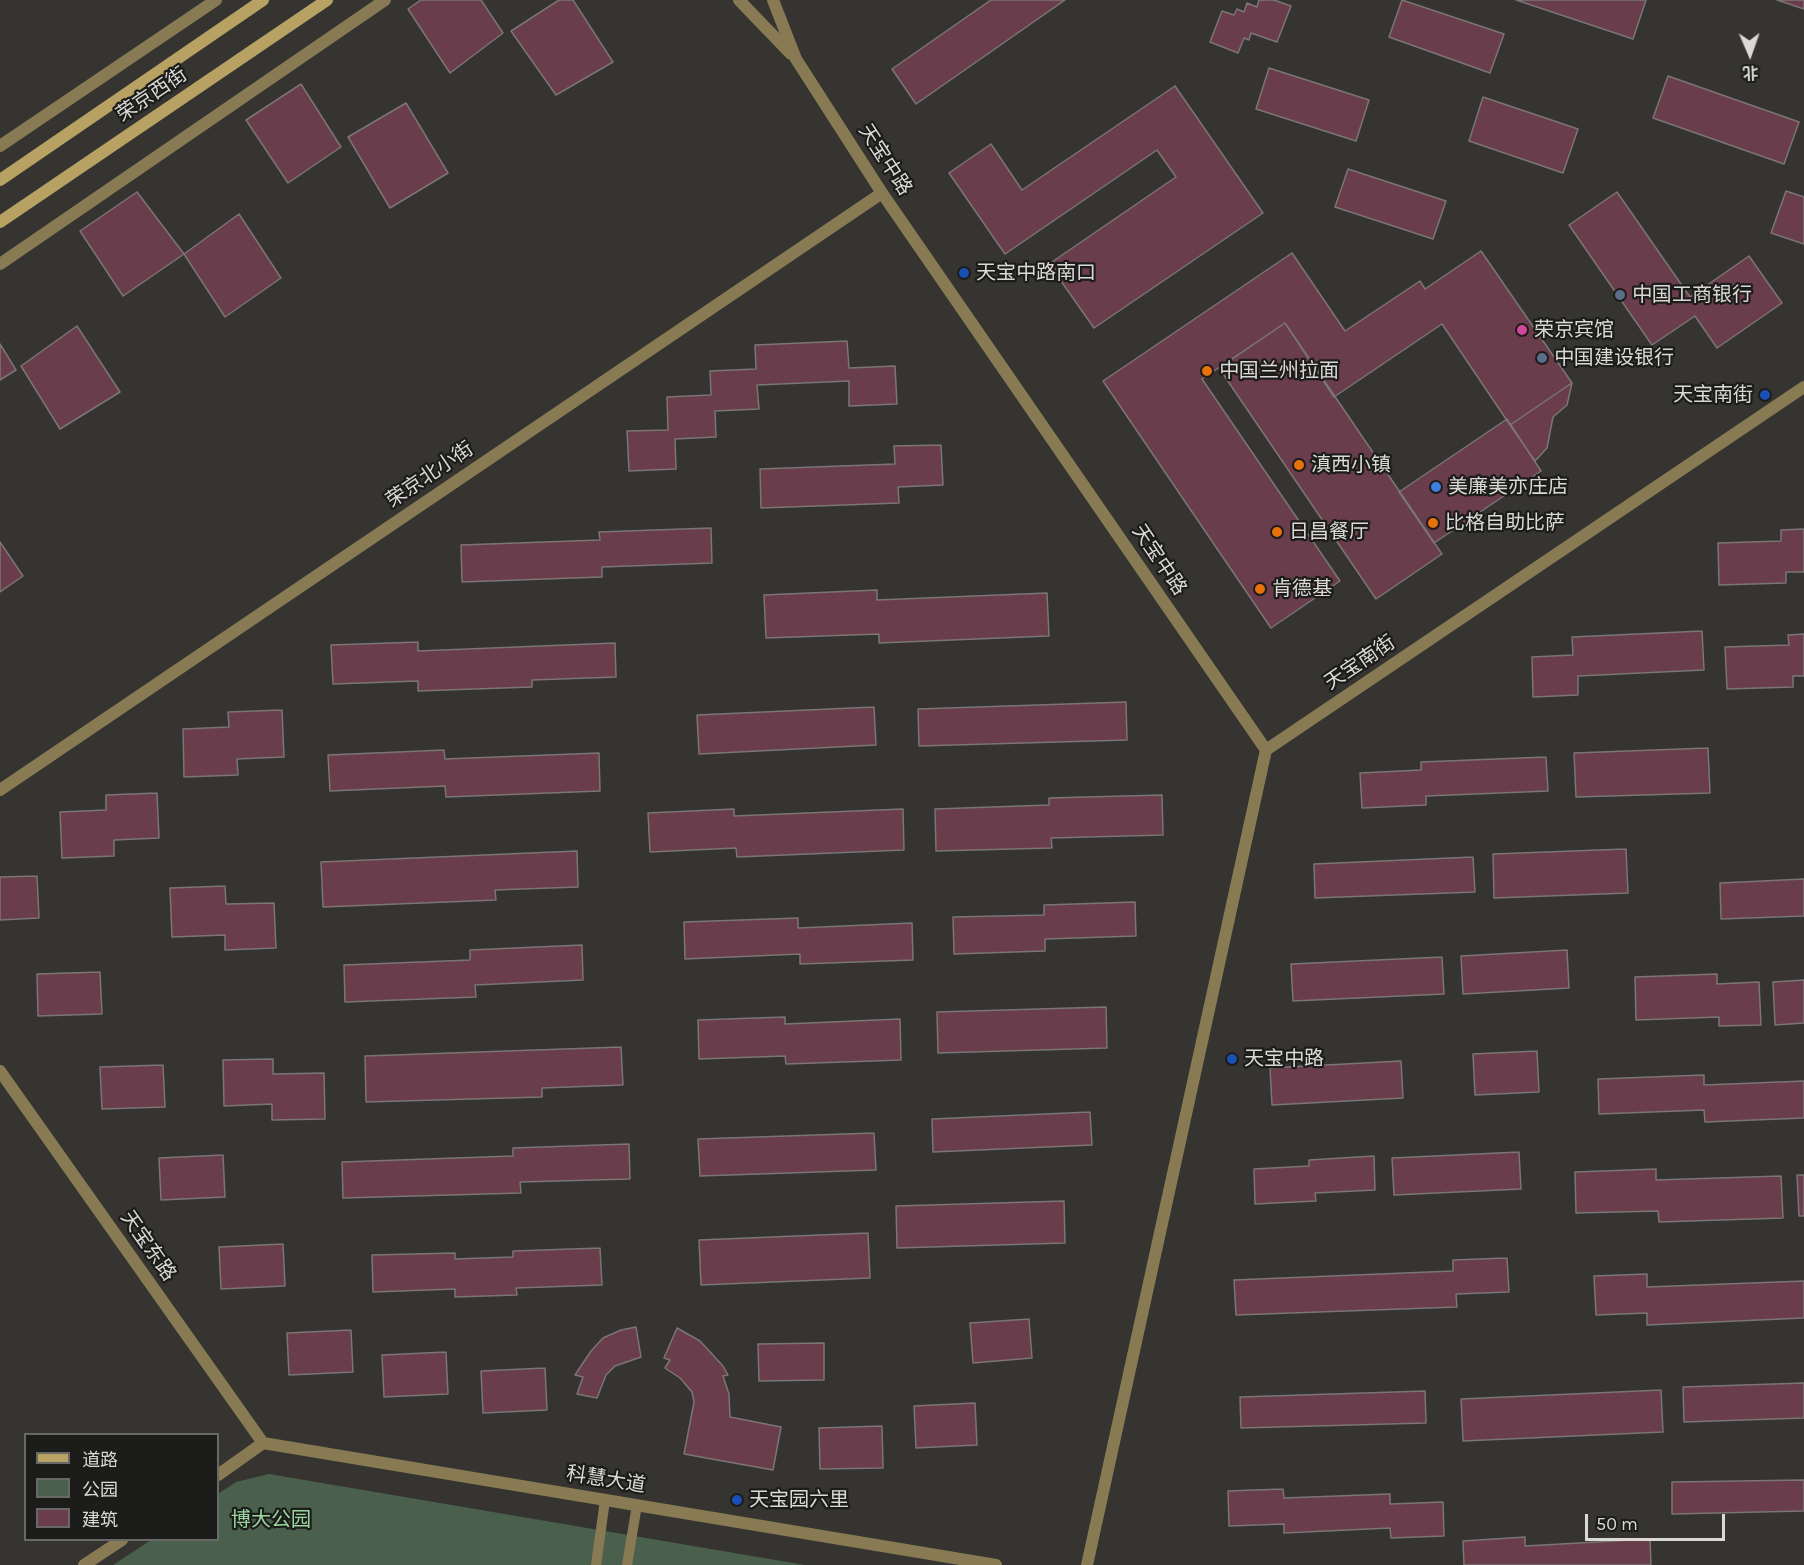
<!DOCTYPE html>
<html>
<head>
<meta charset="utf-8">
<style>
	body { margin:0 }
	#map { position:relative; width:1804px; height:1565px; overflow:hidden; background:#353430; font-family:Karla,"Noto Sans SC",sans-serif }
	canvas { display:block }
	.legend { position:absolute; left:24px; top:1433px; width:195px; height:108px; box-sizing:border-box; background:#1c1c1a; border:2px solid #686866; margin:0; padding:8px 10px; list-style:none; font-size:18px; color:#dad9d7 }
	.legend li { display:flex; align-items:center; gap:12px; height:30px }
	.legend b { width:30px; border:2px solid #686866 }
	.north { position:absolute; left:1720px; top:24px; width:60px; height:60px; -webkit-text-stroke:4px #1c1c1a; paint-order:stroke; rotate:178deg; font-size:16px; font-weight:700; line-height:24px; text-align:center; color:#dad9d7 }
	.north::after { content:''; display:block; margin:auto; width:21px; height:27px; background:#dad9d7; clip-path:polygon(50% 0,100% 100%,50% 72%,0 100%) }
	.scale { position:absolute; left:1585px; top:1514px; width:140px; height:27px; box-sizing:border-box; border:3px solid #dad9d7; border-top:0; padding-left:8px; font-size:18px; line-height:21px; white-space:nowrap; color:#dad9d7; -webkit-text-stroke:4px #1c1c1a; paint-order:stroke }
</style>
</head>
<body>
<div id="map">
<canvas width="1804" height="1565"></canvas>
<ul class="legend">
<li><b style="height:8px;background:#b8a263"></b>道路</li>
<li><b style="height:16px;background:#4a604c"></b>公园</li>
<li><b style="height:16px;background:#6a3d4c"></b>建筑</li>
</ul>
<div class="north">北</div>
<div class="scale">50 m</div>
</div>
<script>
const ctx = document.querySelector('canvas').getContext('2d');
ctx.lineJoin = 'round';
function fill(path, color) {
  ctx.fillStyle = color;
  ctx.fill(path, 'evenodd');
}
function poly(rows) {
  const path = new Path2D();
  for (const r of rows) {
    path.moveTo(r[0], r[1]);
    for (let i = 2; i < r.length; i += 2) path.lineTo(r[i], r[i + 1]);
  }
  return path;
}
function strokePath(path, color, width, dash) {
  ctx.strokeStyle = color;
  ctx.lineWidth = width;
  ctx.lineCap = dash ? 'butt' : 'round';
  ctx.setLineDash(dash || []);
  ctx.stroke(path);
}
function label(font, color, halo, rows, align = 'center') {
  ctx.font = font + ' Karla,"Noto Sans SC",sans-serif';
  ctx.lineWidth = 4.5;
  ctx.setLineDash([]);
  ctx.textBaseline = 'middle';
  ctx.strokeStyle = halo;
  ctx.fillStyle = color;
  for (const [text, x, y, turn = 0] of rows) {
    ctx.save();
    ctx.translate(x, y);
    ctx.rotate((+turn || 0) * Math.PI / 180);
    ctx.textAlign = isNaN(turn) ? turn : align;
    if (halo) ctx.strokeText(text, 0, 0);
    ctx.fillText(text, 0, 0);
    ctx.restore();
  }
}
const green = poly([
	[269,1474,805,1565,113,1565,151,1540,218,1540,218,1494,236,1482]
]);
const building = poly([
	[421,0,481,0,503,33,450,73,408,9,421,0],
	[559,0,573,0,613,62,556,95,511,31,559,0],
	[991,0,1065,0,916,104,892,69,991,0],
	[1259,0,1274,0,1291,6,1277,42,1251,33,1249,40,1244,38,1238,53,1210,42,1222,11,1234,15,1237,9,1244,12,1247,3,1257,7,1259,0],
	[1402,0,1504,34,1490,73,1389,37,1402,0],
	[1516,0,1646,0,1633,39,1516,0],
	[1777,0,1804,0,1804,9,1777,0],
	[1269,68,1369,100,1356,141,1256,109,1269,68],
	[1668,76,1799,122,1784,164,1653,118,1668,76],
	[301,84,341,147,288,183,246,120,301,84],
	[1175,86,1263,213,1094,328,1049,264,1176,177,1157,150,1005,254,949,173,991,144,1022,190,1175,86],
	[1483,97,1578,129,1563,173,1469,141,1483,97],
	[406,103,448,173,390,208,348,137,406,103],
	[1348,169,1446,201,1433,239,1335,207,1348,169],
	[1786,191,1804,197,1804,244,1771,233,1786,191],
	[137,192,184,254,123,296,80,231,137,192],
	[1617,192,1690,297,1749,256,1782,303,1717,348,1695,316,1652,345,1569,225,1617,192],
	[239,214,281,278,225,317,184,254,239,214],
	[1481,251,1572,383,1510,425,1442,324,1334,397,1285,323,1202,379,1340,581,1271,628,1103,381,1292,253,1345,331,1420,281,1425,289,1481,251],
	[1285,323,1442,554,1376,599,1219,368,1285,323],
	[77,326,120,392,60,429,21,366,77,326],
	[847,341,849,368,895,366,897,404,849,406,849,381,757,385,759,409,715,411,716,437,675,439,676,469,629,471,627,431,668,430,667,397,711,395,710,371,756,369,755,345,847,341],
	[0,344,16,370,0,380,0,344],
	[1572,383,1567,405,1553,417,1547,448,1535,461,1510,425,1572,383],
	[1507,419,1541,471,1434,543,1399,492,1507,419],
	[941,445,943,485,898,487,899,503,761,508,760,469,895,464,894,446,941,445],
	[711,528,712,563,602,567,602,577,462,582,461,545,600,540,599,532,711,528],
	[1804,529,1804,572,1786,572,1786,583,1719,585,1718,543,1781,541,1781,530,1804,529],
	[0,542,23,576,0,592,0,542],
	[877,590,877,600,1047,593,1049,636,879,643,879,634,766,638,764,595,877,590],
	[1702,631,1704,670,1578,676,1578,695,1533,697,1532,657,1573,655,1572,637,1702,631],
	[1804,634,1804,676,1793,676,1793,687,1727,689,1725,647,1789,645,1788,635,1804,634],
	[418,642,418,651,615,643,616,677,532,680,532,687,418,691,418,681,333,684,331,645,418,642],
	[1126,702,1127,740,919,746,918,709,1126,702],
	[874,707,876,745,699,754,697,715,874,707],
	[282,710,284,757,237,759,238,775,184,777,183,729,229,727,228,712,282,710],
	[1708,748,1710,793,1576,797,1574,753,1708,748],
	[444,750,445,759,599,753,600,791,446,797,445,786,330,791,328,755,444,750],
	[1546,757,1548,791,1426,796,1426,805,1362,808,1360,773,1421,770,1421,762,1546,757],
	[157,793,159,838,114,840,114,856,62,858,60,812,106,810,106,795,157,793],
	[1162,795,1163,835,1051,838,1052,848,936,851,935,809,1049,805,1049,798,1162,795],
	[734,809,734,816,903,809,904,850,737,857,736,848,650,852,648,813,734,809],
	[1626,849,1628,893,1494,898,1493,854,1626,849],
	[577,851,578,887,495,890,496,900,323,907,321,862,577,851],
	[1473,857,1475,892,1315,898,1314,864,1473,857],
	[37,876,39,918,0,920,0,877,37,876],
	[1804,879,1804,916,1721,919,1720,883,1804,879],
	[225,886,226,904,274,903,276,948,225,950,225,935,172,937,170,888,225,886],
	[1135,902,1136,936,1045,939,1045,951,954,954,953,917,1044,915,1044,905,1135,902],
	[798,918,798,928,912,923,913,960,800,964,800,954,685,959,684,922,798,918],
	[582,945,583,980,475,985,476,997,345,1002,344,965,470,960,470,950,582,945],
	[1567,950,1569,988,1463,994,1461,956,1567,950],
	[1442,957,1444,994,1293,1001,1291,964,1442,957],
	[100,972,102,1014,38,1016,37,974,100,972],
	[1717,974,1717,984,1759,982,1761,1025,1719,1026,1719,1017,1636,1020,1635,977,1717,974],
	[1804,980,1804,1023,1775,1025,1773,982,1804,980],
	[1106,1007,1107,1048,938,1053,937,1012,1106,1007],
	[785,1017,785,1024,900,1019,901,1060,786,1064,785,1056,699,1059,698,1020,785,1017],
	[621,1047,623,1085,542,1088,542,1097,366,1102,365,1056,621,1047],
	[1537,1051,1539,1092,1475,1095,1473,1054,1537,1051],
	[273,1059,273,1074,324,1073,325,1119,272,1120,272,1104,224,1106,223,1060,273,1059],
	[1401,1061,1403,1098,1272,1105,1270,1068,1401,1061],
	[163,1065,165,1107,102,1109,100,1067,163,1065],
	[1704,1075,1704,1085,1804,1081,1804,1118,1705,1122,1704,1110,1599,1114,1598,1079,1704,1075],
	[1090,1112,1092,1145,933,1152,932,1119,1090,1112],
	[874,1133,876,1170,700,1176,698,1139,874,1133],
	[629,1144,630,1179,520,1182,521,1193,343,1198,342,1162,513,1156,513,1148,629,1144],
	[1519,1152,1521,1189,1394,1195,1392,1158,1519,1152],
	[223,1155,225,1197,161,1200,159,1158,223,1155],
	[1374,1156,1375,1190,1315,1193,1316,1201,1255,1204,1254,1169,1309,1166,1309,1160,1374,1156],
	[1656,1169,1656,1180,1781,1176,1783,1218,1659,1222,1658,1211,1576,1213,1575,1172,1656,1169],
	[1797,1175,1804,1175,1804,1216,1799,1216,1797,1175],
	[1064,1201,1065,1243,897,1248,896,1206,1064,1201],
	[868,1233,870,1278,701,1285,699,1240,868,1233],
	[283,1244,285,1286,221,1289,219,1247,283,1244],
	[600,1248,602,1285,516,1288,517,1295,455,1297,455,1289,373,1292,372,1255,455,1253,455,1259,513,1257,513,1251,600,1248],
	[1507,1258,1509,1292,1456,1294,1457,1307,1236,1315,1234,1280,1453,1271,1453,1260,1507,1258],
	[1647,1274,1647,1287,1804,1281,1804,1318,1647,1325,1647,1313,1596,1315,1594,1276,1647,1274],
	[1029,1319,1032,1358,973,1363,970,1323,1029,1319],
	[636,1327,641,1357,615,1366,606,1375,597,1398,577,1394,583,1377,575,1375,591,1351,603,1338,621,1330,636,1327],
	[677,1328,700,1341,723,1366,728,1375,723,1376,729,1394,730,1417,781,1427,773,1470,684,1454,694,1402,692,1392,680,1378,665,1368,670,1360,664,1358,677,1328],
	[351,1330,353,1372,289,1375,287,1333,351,1330],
	[824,1343,824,1380,759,1381,758,1344,824,1343],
	[446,1352,448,1394,384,1397,382,1355,446,1352],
	[545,1368,547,1410,483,1413,481,1371,545,1368],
	[1804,1383,1804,1418,1684,1422,1683,1387,1804,1383],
	[1661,1390,1663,1432,1463,1441,1461,1399,1661,1390],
	[1425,1391,1426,1423,1241,1428,1240,1397,1425,1391],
	[975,1403,977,1445,916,1448,914,1406,975,1403],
	[882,1426,883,1468,820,1469,819,1428,882,1426],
	[1804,1480,1804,1511,1672,1514,1672,1482,1804,1480],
	[1283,1489,1284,1498,1390,1494,1390,1504,1443,1502,1444,1536,1391,1538,1390,1528,1284,1533,1284,1524,1229,1526,1228,1491,1283,1489],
	[1525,1537,1525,1546,1650,1539,1651,1565,1464,1565,1463,1541,1525,1537]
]);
const pedestrian = poly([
	[596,1565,605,1500],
	[627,1565,637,1505]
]);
const minor = poly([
	[0,146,216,0],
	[0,264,385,0],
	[0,790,882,193]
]);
const tertiary = poly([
	[739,0,791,54],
	[773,0,796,59,882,193,1266,750,1087,1565],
	[1266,750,1804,387],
	[0,1071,263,1443],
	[218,1475,263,1443,996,1565],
	[84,1565,122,1540]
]);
const secondary = poly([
	[0,180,263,0],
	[0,222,327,0]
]);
const markers = [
	[964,273,6,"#1a4fb4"],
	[1620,295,6,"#5c6f8a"],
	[1522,330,6,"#d1479c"],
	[1542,358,6,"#5c6f8a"],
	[1207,371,6,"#e8710a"],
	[1765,395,6,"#1a4fb4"],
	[1299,465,6,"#e8710a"],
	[1436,487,6,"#3f7fe0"],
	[1433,523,6,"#e8710a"],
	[1277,532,6,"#e8710a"],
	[1260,589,6,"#e8710a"],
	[1232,1059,6,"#1a4fb4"],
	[737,1500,6,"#1a4fb4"]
];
const streetNames = [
	["荣京西街",152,95,-34],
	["天宝中路",885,160,57],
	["荣京北小街",430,475,-34],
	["天宝中路",1159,560,56],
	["天宝南街",1360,663,-34],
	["天宝东路",148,1246,55],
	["科慧大道",606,1480,9]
];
const poiNames = [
	["天宝中路南口",976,273],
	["中国工商银行",1632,295],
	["荣京宾馆",1534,330],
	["中国建设银行",1554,358],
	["中国兰州拉面",1219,371],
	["天宝南街",1753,395,"right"],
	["滇西小镇",1311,465],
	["美廉美亦庄店",1448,487],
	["比格自助比萨",1445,523],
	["日昌餐厅",1289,532],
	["肯德基",1272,589],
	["天宝中路",1244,1059],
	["天宝园六里",749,1500]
];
const parkNames = [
	["博大公园",271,1520]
];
fill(green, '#4a604c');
fill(building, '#6a3d4c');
strokePath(building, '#7b7577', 1.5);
strokePath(pedestrian, '#887b54', 10);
strokePath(minor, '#887b54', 12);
strokePath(tertiary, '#887b54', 12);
strokePath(secondary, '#b8a263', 12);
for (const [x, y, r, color] of markers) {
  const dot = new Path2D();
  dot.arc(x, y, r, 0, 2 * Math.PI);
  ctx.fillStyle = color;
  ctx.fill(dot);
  strokePath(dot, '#1c1c1a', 2);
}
label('20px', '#dad9d7', '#1c1c1a', streetNames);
label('20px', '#dad9d7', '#1c1c1a', poiNames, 'left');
label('20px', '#9ad6a0', '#1c1c1a', parkNames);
</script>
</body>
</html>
